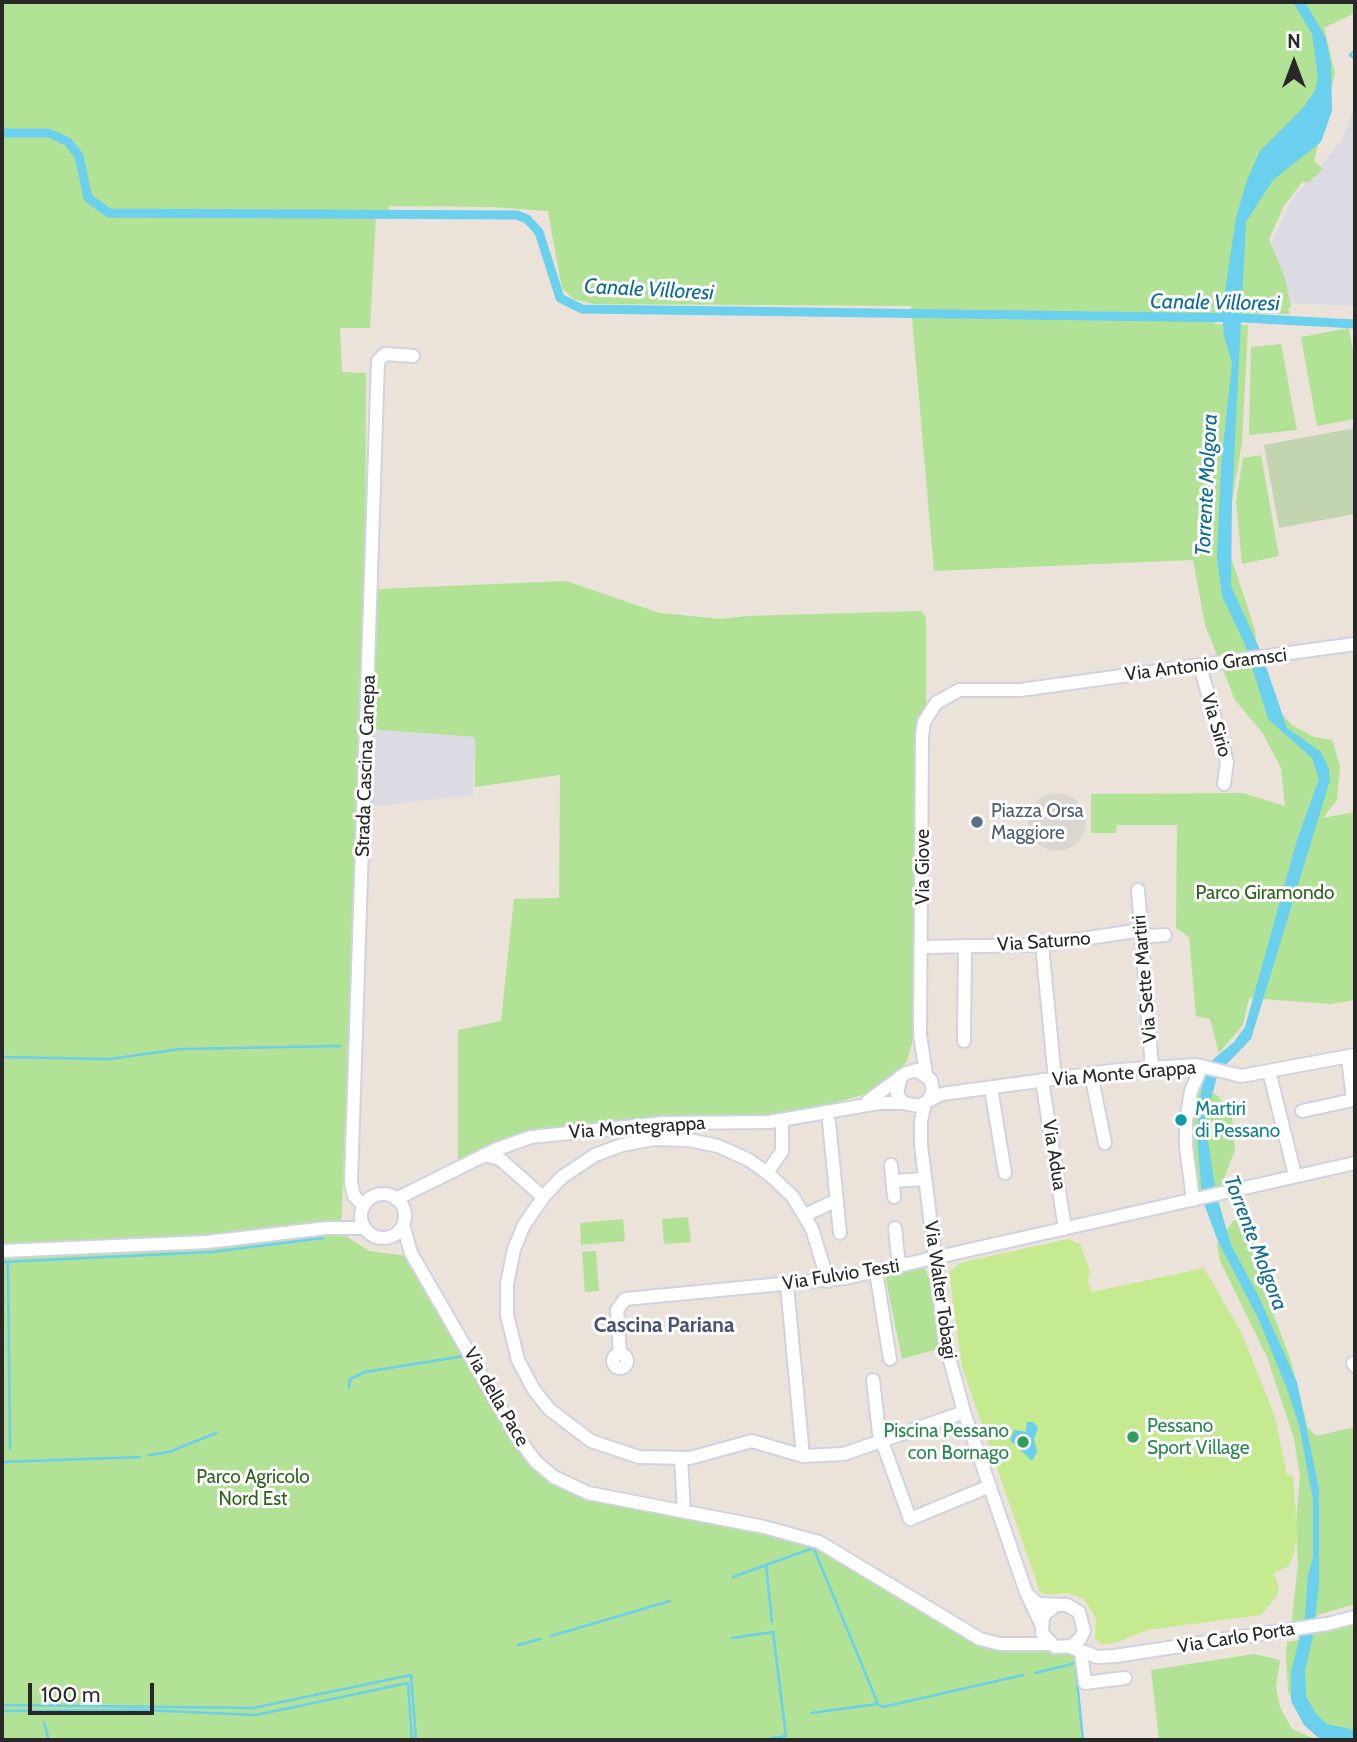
<!DOCTYPE html>
<html>
<head>
<meta charset="utf-8">
<style>
	body { margin:0 }
	#map { position:relative; width:1357px; height:1742px; overflow:hidden; background:#ebe3d9; font-family:Cabin,sans-serif }
	canvas { display:block }
	.frame { position:absolute; inset:0; border:4px solid #282828; pointer-events:none }
	.north { position:absolute; left:1259px; top:28px; width:70px; height:70px; -webkit-text-stroke:5px #fff; paint-order:stroke; rotate:0deg; font-size:19px; font-weight:700; line-height:28px; text-align:center; color:#282828 }
	.north::after { content:''; display:block; margin:auto; width:24px; height:32px; background:#282828; clip-path:polygon(50% 0,100% 100%,50% 72%,0 100%) }
	.scale { position:absolute; left:28px; top:1683px; width:126px; height:32px; box-sizing:border-box; border:4px solid #282828; border-top:0; padding-left:9px; font-size:21px; line-height:24px; white-space:nowrap; color:#282828; -webkit-text-stroke:5px #fff; paint-order:stroke }
</style>
</head>
<body>
<div id="map">
<canvas width="1357" height="1742"></canvas>
<div class="frame"></div>
<div class="north">N</div>
<div class="scale">100 m</div>
</div>
<script>
const ctx = document.querySelector('canvas').getContext('2d');
ctx.lineJoin = 'round';
function fill(path, color) {
  ctx.fillStyle = color;
  ctx.fill(path, 'evenodd');
}
function poly(rows) {
  const path = new Path2D();
  for (const r of rows) {
    if (r.length === 3) {
      path.moveTo(r[0] + r[2], r[1]);
      path.arc(r[0], r[1], r[2], 0, 2 * Math.PI);
      continue;
    }
    path.moveTo(r[0], r[1]);
    for (let i = 2; i < r.length; i += 2) path.lineTo(r[i], r[i + 1]);
  }
  return path;
}
function strokePath(path, color, width, dash) {
  ctx.strokeStyle = color;
  ctx.lineWidth = width;
  ctx.lineCap = dash ? 'butt' : 'round';
  ctx.setLineDash(dash || []);
  ctx.stroke(path);
}
function label(font, color, halo, rows, align = 'center') {
  ctx.font = font + ' Cabin,sans-serif';
  ctx.lineWidth = 6;
  ctx.setLineDash([]);
  ctx.textBaseline = 'middle';
  ctx.strokeStyle = halo;
  ctx.fillStyle = color;
  for (const [text, x, y, turn = 0] of rows) {
    ctx.save();
    ctx.translate(x, y);
    ctx.rotate((+turn || 0) * Math.PI / 180);
    ctx.textAlign = isNaN(turn) ? turn : align;
    if (halo) ctx.strokeText(text, 0, 0);
    ctx.fillText(text, 0, 0);
    ctx.restore();
  }
}
const industrial = poly([
	[1355,105,1355,306,1290,303,1269,248,1291,201,1342,140],
	[370,729,475,737,473,795,368,807]
]);
const green = poly([
	[2,2,1355,2,1355,13,1324,28,1335,73,1314,161,1323,169,1308,183,1302,182,1284,206,1269,239,1285,278,1291,306,1288,309,1290,314,1214,313,1215,324,1248,325,1242,443,1228,525,1228,548,1255,630,1258,673,1276,708,1292,725,1314,737,1332,740,1340,766,1337,800,1323,818,1355,812,1355,1000,1330,1004,1249,998,1243,1025,1219,1053,1210,1019,1196,1016,1189,937,1176,928,1177,825,1117,825,1116,833,1091,833,1091,794,1243,793,1285,806,1281,768,1262,732,1235,700,1205,625,1193,560,934,571,911,306,594,304,574,299,562,289,548,211,492,207,389,206,388,214,376,214,370,328,340,328,342,372,366,373,365,577,341,1233,369,1251,407,1256,427,1283,524,1456,556,1485,585,1497,694,1517,815,1547,923,1608,961,1633,1046,1647,1059,1654,1079,1654,1089,1661,1076,1664,1083,1740,2,1740],
	[1349,328,1355,362,1355,419,1317,426,1301,337],
	[1281,344,1297,430,1249,435,1251,347],
	[1261,455,1279,556,1242,564,1236,501,1243,458],
	[566,581,660,613,721,619,747,616,921,611,926,618,926,703,918,723,913,1039,907,1061,885,1085,862,1095,814,1109,733,1119,669,1117,520,1134,458,1160,458,1030,501,1021,514,899,559,898,560,775,475,787,475,737,370,729,376,589],
	[1203,1086,1219,1097,1232,1116,1235,1150,1221,1186,1199,1191,1191,1128,1196,1094],
	[688,1217,691,1242,664,1244,662,1219],
	[623,1219,625,1241,581,1245,580,1223],
	[1234,1220,1241,1222,1256,1245,1252,1258,1290,1358,1308,1428,1316,1436,1355,1427,1355,1604,1321,1614,1304,1623,1294,1623,1292,1618,1298,1565,1296,1524,1300,1476,1294,1439,1267,1357,1220,1261,1217,1244],
	[596,1251,599,1291,585,1292,582,1252],
	[925,1268,931,1284,942,1348,902,1359,885,1275],
	[1355,1621,1355,1740,1304,1725,1288,1691,1286,1656,1287,1642,1311,1638,1313,1633],
	[1254,1654,1280,1660,1276,1687,1280,1707,1292,1729,1317,1740,1159,1740,1151,1670]
]);
const cemetery = poly([
	[1355,428,1355,514,1279,528,1264,445]
]);
const pitch = poly([
	[1068,1239,1080,1244,1090,1271,1088,1281,1092,1292,1204,1268,1241,1332,1275,1417,1287,1475,1293,1477,1297,1535,1294,1553,1289,1566,1274,1573,1279,1589,1276,1597,1261,1615,1147,1630,1115,1643,1102,1644,1095,1639,1096,1618,1084,1599,1068,1593,1047,1595,1040,1592,962,1367,949,1272,960,1263]
]);
const plaza = poly([
	[1057,822,29]
]);
const water = poly([
	[1293,2,1305,2,1326,38,1331,64,1332,111,1321,142,1273,180,1246,222,1232,500,1231,586,1261,652,1287,728,1321,752,1329,769,1330,780,1251,1039,1218,1073,1205,1122,1216,1193,1231,1245,1258,1295,1297,1382,1319,1489,1319,1584,1313,1637,1305,1670,1306,1696,1316,1714,1327,1724,1355,1730,1355,1740,1321,1740,1304,1725,1291,1701,1291,1672,1305,1616,1308,1575,1313,1557,1313,1500,1299,1425,1287,1389,1259,1320,1217,1239,1202,1198,1197,1133,1203,1075,1210,1062,1234,1042,1245,1027,1297,840,1319,779,1312,758,1268,719,1245,644,1222,596,1217,558,1221,465,1232,363,1224,336,1222,311,1236,218,1247,180,1260,151,1304,107,1315,90,1318,77,1312,34],
	[1027,1422,1033,1422,1038,1428,1034,1439,1037,1452,1032,1461,1010,1440,1014,1430,1026,1432]
]);
const stream = poly([
	[1355,50,1350,55,1355,59],
	[2,1057,110,1059,180,1049,340,1046],
	[2,1262,212,1252,323,1238],
	[8,1262,10,1449],
	[349,1388,350,1379,365,1372,464,1356],
	[149,1455,169,1452,216,1433],
	[2,1462,140,1457],
	[814,1549,878,1704,883,1707,1023,1675],
	[766,1565,772,1622],
	[733,1577,813,1548],
	[551,1636,670,1601],
	[732,1638,773,1632,786,1736,761,1740],
	[518,1645,540,1639],
	[1076,1670,1083,1740],
	[1035,1673,1076,1663],
	[2,1705,253,1708,411,1675,416,1740],
	[2,1711,142,1710,256,1715,408,1683,412,1740],
	[811,1713,878,1704],
	[44,1723,49,1740]
]);
const canal = poly([
	[2,133,49,133,68,142,79,156,88,198,109,213,517,215,527,219,539,232,560,298,582,309,1244,318,1355,324]
]);
const minor = poly([
	[1200,666,1227,762,1224,784],
	[1138,890,1152,1068],
	[1042,945,1055,1079],
	[923,947,1042,945,1135,931,1151,936,1165,935],
	[964,1041,965,946],
	[1269,1071,1295,1175],
	[926,1074,920,1035,922,736,924,722,936,703,959,690,1020,690,1355,644],
	[1091,1074,1105,1143],
	[1042,1080,1065,1229],
	[991,1088,1005,1173],
	[868,1101,906,1073,917,1070,931,1080,933,1091,928,1101,919,1106,903,1103,897,1093,901,1076],
	[928,1101,942,1094,1119,1070,1196,1065,1241,1076,1355,1055],
	[925,1103,921,1121,921,1145,946,1346,964,1412,1026,1592,1041,1624],
	[1302,1111,1353,1100,1348,1057],
	[829,1122,840,1233],
	[484,1155,500,1159,543,1197],
	[891,1165,894,1197],
	[767,1173,782,1151,782,1121],
	[893,1181,925,1179],
	[383,1216,22],
	[396,1199,497,1149,531,1137,663,1123,769,1122,879,1103,903,1103],
	[1193,1200,1186,1146,1186,1121,1191,1091,1202,1066],
	[364,1206,354,1196,351,1182,378,361,385,354,413,356],
	[805,1215,837,1200],
	[403,1225,411,1253,518,1438,536,1462,554,1477,588,1493,764,1527,819,1542,980,1639,1000,1644,1051,1644],
	[895,1228,899,1266],
	[2,1251,207,1242,327,1228,365,1228],
	[876,1272,890,1359],
	[828,1281,812,1229,793,1197,771,1176,749,1160,718,1146,689,1140,654,1139,622,1145,595,1155,562,1177,544,1196,524,1225,514,1249,507,1284,507,1315,518,1360,534,1390,549,1409,591,1441,639,1457,690,1458,752,1441,803,1456,844,1454,964,1412],
	[787,1285,803,1456],
	[620,1354,617,1310,625,1299,845,1278,1355,1163],
	[620,1361,7],
	[1353,1363,1355,1366],
	[873,1380,879,1433,910,1519,990,1486],
	[681,1459,684,1512],
	[1028,1595,1038,1604,1067,1605,1079,1612,1084,1631,1080,1639,1071,1646,1055,1647,1042,1633,1043,1616,1055,1606],
	[1070,1647,1098,1657,1115,1656,1327,1624,1355,1617],
	[1081,1651,1085,1683,1125,1678]
]);
const markers = [
	[977,822,7,"#5c6f8a"],
	[1181,1120,7,"#0f9aa8"],
	[1133,1437,7,"#2e9e5b"],
	[1023,1442,7,"#2e9e5b"]
];
const streetNames = [
	["Via Antonio Gramsci",1206,665,-7],
	["Via Sirio",1216,725,74],
	["Strada Cascina Canepa",366,766,-88],
	["Via Giove",923,867,-90],
	["Via Saturno",1044,942,-4],
	["Via Sette Martiri",1145,979,-95],
	["Via Monte Grappa",1124,1074,-5],
	["Via Montegrappa",637,1128,-4],
	["Via Adua",1054,1155,81],
	["Via Fulvio Testi",841,1275,-9],
	["Via Walter Tobagi",940,1290,82],
	["Via della Pace",496,1397,60],
	["Via Carlo Porta",1236,1638,-9]
];
const serviceNames = [
	["Piazza Orsa",991,811],
	["Maggiore",991,833]
];
const parkNames = [
	["Parco Giramondo",1265,893],
	["Parco Agricolo",253,1477],
	["Nord Est",253,1499]
];
const cultureNames = [
	["Martiri",1195,1109],
	["di Pessano",1195,1131]
];
const leisureNames = [
	["Pessano",1147,1426],
	["Sport Village",1147,1448],
	["Piscina Pessano",1009,1431,"right"],
	["con Bornago",1009,1453,"right"]
];
const waterNames = [
	["Canale Villoresi",649,290,3],
	["Canale Villoresi",1215,303,1],
	["Torrente Molgora",1207,485,-87],
	["Torrente Molgora",1255,1243,69]
];
const neighbourhoodNames = [
	["Cascina Pariana",664,1326]
];
fill(industrial, '#dcdae3');
fill(green, '#b1e295');
fill(cemetery, '#c3d5b0');
fill(pitch, '#c6ea90');
fill(plaza, '#dbd6d0');
fill(water, '#6bcfee');
strokePath(stream, '#6bcfee', 2.5);
strokePath(canal, '#6bcfee', 9);
strokePath(minor, '#cfd3e1', 16);
strokePath(minor, '#fff', 12);
for (const [x, y, r, color] of markers) {
  const dot = new Path2D();
  dot.arc(x, y, r, 0, 2 * Math.PI);
  ctx.fillStyle = color;
  ctx.fill(dot);
  strokePath(dot, '#fff', 2.5);
}
label('19px', '#282828', '#fff', streetNames);
label('19px', '#4e5e75', '#fff', serviceNames, 'left');
label('19px', '#2b6419', '#fff', parkNames);
label('19px', '#0d838f', '#fff', cultureNames, 'left');
label('19px', '#27864d', '#fff', leisureNames, 'left');
label('italic 21px', '#0d6b97', '#fff', waterNames);
label('bold 21px', '#495378', '#fff', neighbourhoodNames);
</script>
</body>
</html>
